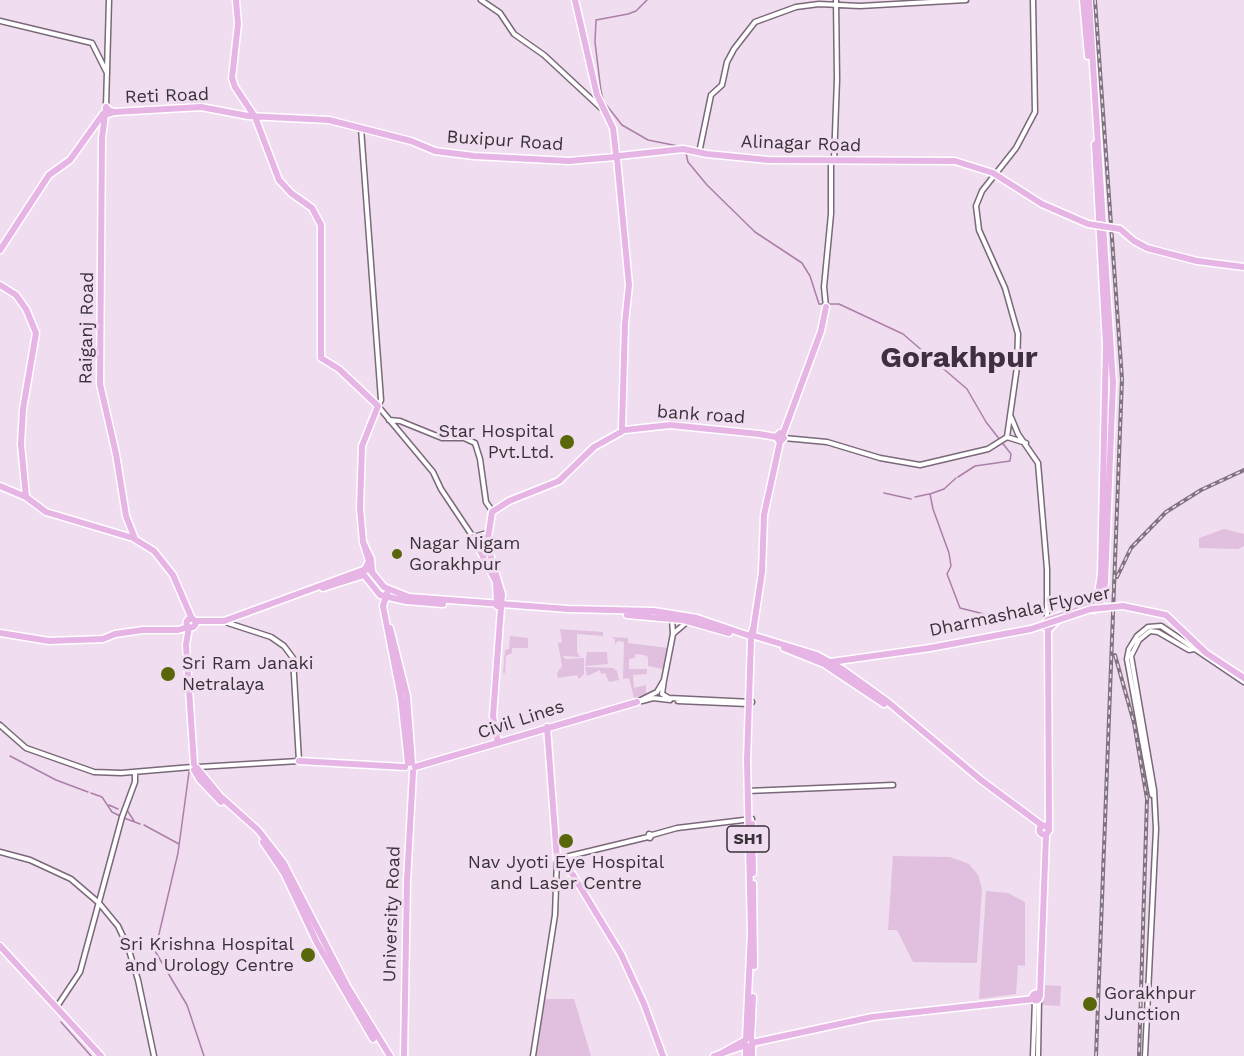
<!DOCTYPE html>
<html>
<head>
<meta charset="utf-8">
<style>
	body { margin:0 }
	canvas { display:block; background:#f0ddef }
</style>
</head>
<body>
<canvas width="1244" height="1056"></canvas>
<script>
const ctx = document.querySelector('canvas').getContext('2d');
ctx.lineJoin = 'round';
function fill(path, color) {
  ctx.fillStyle = color;
  ctx.fill(path, 'evenodd');
}
function poly(rows) {
  const path = new Path2D();
  for (const r of rows) {
    if (r.length === 3) {
      path.moveTo(r[0] + r[2], r[1]);
      path.arc(r[0], r[1], r[2], 0, 2 * Math.PI);
      continue;
    }
    path.moveTo(r[0], r[1]);
    for (let i = 2; i < r.length; i += 2) path.lineTo(r[i], r[i + 1]);
  }
  return path;
}
function strokePath(path, color, width, dash) {
  ctx.strokeStyle = color;
  ctx.lineWidth = width;
  ctx.lineCap = dash ? 'butt' : 'round';
  ctx.setLineDash(dash || []);
  ctx.stroke(path);
}
function label(font, color, halo, rows, align = 'center') {
  ctx.font = font + ' "Work Sans",sans-serif';
  ctx.lineWidth = 6;
  ctx.setLineDash([]);
  ctx.textBaseline = 'middle';
  ctx.strokeStyle = halo;
  ctx.fillStyle = color;
  for (const [text, x, y, turn = 0] of rows) {
    ctx.save();
    ctx.translate(x, y);
    ctx.rotate((+turn || 0) * Math.PI / 180);
    ctx.textAlign = isNaN(turn) ? turn : align;
    if (halo) ctx.strokeText(text, 0, 0);
    ctx.fillText(text, 0, 0);
    ctx.restore();
  }
}
const green = poly([
	[1224,529,1244,534,1244,546,1238,549,1199,548,1199,538],
	[560,629,603,632,603,636,577,634,577,652,580,657,563,656,565,659,584,658,584,674,579,679,577,675,558,678,557,673,562,666,558,643,562,642],
	[510,636,528,638,528,648,512,648,512,653,506,656,505,673,503,673,505,650,509,649],
	[611,637,628,638,628,643,668,648,663,669,648,666,648,657,644,655,635,654,635,658,629,659,629,669,647,669,647,674,633,675,634,688,646,685,646,695,634,698,629,678,623,679,624,642,618,641,615,645,615,639],
	[587,652,607,652,608,664,585,666],
	[585,667,613,668,617,671,619,680,609,682,605,673,601,674,600,670,587,676],
	[893,856,950,857,969,864,978,875,982,889,977,963,913,962,897,930,888,930],
	[986,891,1008,893,1025,902,1025,966,1018,965,1016,994,979,999],
	[1044,985,1061,986,1060,1006,1043,1005],
	[543,999,574,999,591,1056,535,1056]
]);
const stream = poly([
	[647,0,636,11,628,14,596,20,595,42,601,91,604,102,622,125,648,140,678,146],
	[686,153,688,162,707,185,755,232,802,263,810,276,819,304,839,304,903,334,967,389,986,422,1011,454,1010,461,975,466,958,477],
	[956,478,944,489,930,494,933,509,949,553,951,566,947,574,960,608,984,614],
	[884,493,911,499],
	[915,497,929,494],
	[10,756,56,780,88,792],
	[189,772,178,853,155,951,187,1005,204,1056],
	[91,793,102,797,112,812,120,816],
	[109,805,118,809],
	[127,810,134,821],
	[124,818,140,824],
	[144,825,179,844],
	[61,1022,91,1056]
]);
const minor = poly([
	[481,0,500,13,514,34,544,55,601,108],
	[0,21,92,43,107,73],
	[106,107,109,0],
	[361,128,381,400,378,406,433,472,441,489,473,537,487,533],
	[699,153,711,95,722,85,727,62,734,49,755,22,796,7,819,4,860,6,966,0],
	[834,161,837,79,836,0],
	[826,307,824,287,831,214,831,162],
	[1011,417,1018,434,1038,463,1047,569,1047,619],
	[389,420,400,421,442,438,464,438,475,443,480,459,486,502,493,512],
	[1007,437,1017,367,1018,334,1005,288,979,230,976,206,982,191,1016,148,1035,112,1033,0],
	[784,438,827,442,880,458,920,465,988,449,1007,437,1026,443],
	[674,633,688,621],
	[664,680,673,634,672,619],
	[642,701,653,698,670,700],
	[678,701,748,704],
	[637,702,657,692,664,680,662,694,669,698,752,702],
	[0,725,26,748,94,772,121,773,192,767],
	[198,767,299,761,293,658,284,646,271,637,228,623],
	[747,791,893,785],
	[1152,795,1127,659,1129,649,1137,636,1148,627,1161,626,1244,682],
	[649,834,652,835,650,838,648,837,649,834],
	[652,835,677,828,752,819],
	[0,852,30,860,71,879,99,903,118,926,128,947,138,980,154,1056],
	[56,1008,80,972,122,817,135,782,135,773],
	[533,1056,555,915,557,859,648,837],
	[1033,1056,1035,1000],
	[1038,1056,1039,999],
	[1145,1056,1156,829,1154,790,1131,656,1139,640,1150,631,1158,632,1189,650,1194,649]
]);
const major = poly([
	[236,0,238,24,232,78,235,87,255,117,279,180,291,193,312,208,321,225,321,358,339,369,378,406,362,446,360,508,363,542],
	[575,0,597,95,613,128,616,154],
	[1083,0,1088,56],
	[1089,0,1113,383,1105,583,1100,604,1094,610],
	[106,107,110,111,115,112,105,115,106,107],
	[115,112,201,107,248,116,329,120,411,141,435,151,474,156,569,161,615,157],
	[105,115,102,138,100,384,116,454,126,516,135,539],
	[619,156,683,149,707,154,768,160,955,161,993,173,1042,204],
	[617,158,629,285,625,323,622,428],
	[0,250,49,175,70,160,103,114],
	[1197,261,1244,267],
	[0,285,16,295,26,309,36,333,23,409,21,444,26,497],
	[625,430,670,425,759,434,776,437,780,442,784,438,780,433,776,437],
	[783,434,821,331,826,307],
	[0,486,26,497,46,512,133,538,154,551,173,575,192,619],
	[473,537,496,582,497,606],
	[364,571,369,561,363,542,371,559,372,572],
	[323,588,364,575,380,595,406,601,443,604],
	[387,593,383,606,401,698,408,763],
	[627,615,683,620,729,633],
	[191,623,4.5],
	[195,621,224,621,366,569,370,570,384,587,409,597,568,609,654,611,697,618,750,636],
	[754,625,762,572,764,515,780,442],
	[189,627,186,645,194,764],
	[1044,627,1047,620,1091,605,1098,594,1101,574,1106,345,1095,144],
	[390,628,407,696,412,763],
	[0,633,49,641,103,639,115,634,143,630,178,630,188,627],
	[751,635,754,625,753,635],
	[755,636,817,655,842,669,888,702,981,780,1043,826],
	[784,648,824,664,884,704],
	[831,662,930,648],
	[547,727,557,859,573,875,621,954,644,1004,663,1056],
	[498,743,493,716,502,594,487,544,492,512,509,501,559,481,594,447,621,432],
	[299,761,405,767],
	[415,767,637,702],
	[197,768,220,796,258,830,283,862,347,986,390,1056],
	[194,770,200,780,221,802],
	[752,824,753,873],
	[1044,830,4.5],
	[1049,830,1048,630,1056,622],
	[263,842,284,873,317,943,373,1039],
	[753,884,754,966],
	[0,946,101,1056],
	[1036,997,3.5],
	[1040,996,1046,835],
	[746,1039,751,933,747,760,751,640],
	[751,1039,753,997],
	[752,1043,872,1017,1034,999],
	[752,1044,752,1056],
	[722,1053,744,1041],
	[404,1056,407,881,413,772],
	[714,1056,746,1045],
	[746,1056,746,1045]
]);
const rail = poly([
	[1095,0,1122,379,1096,1056],
	[1117,577,1131,548,1166,512,1201,490,1244,470],
	[1115,655,1134,723,1147,799,1139,1056]
]);
const majorBridge = poly([
	[1042,204,1088,224,1120,229,1134,241,1147,248,1197,261],
	[930,648,1031,629,1091,609,1123,606,1166,615,1206,653,1244,678]
]);
const markers = [
	[567,442,8,"#596609"],
	[397,554,6,"#596609"],
	[168,674,8,"#596609"],
	[566,841,8,"#596609"],
	[308,955,8,"#596609"],
	[1090,1004,8,"#596609"]
];
const shields = [
	[748,839,42]
];
const shieldNames = [
	["SH1",748,839]
];
const streetNames = [
	["Reti Road",167,96,-2],
	["Buxipur Road",505,141,4],
	["Alinagar Road",801,144,2],
	["Raiganj Road",87,328,-89],
	["bank road",701,415,4],
	["Dharmashala Flyover",1020,612,-12],
	["Civil Lines",521,720,-18],
	["University Road",392,914,-88]
];
const poiNames = [
	["Star Hospital",554,432,"right"],
	["Pvt.Ltd.",554,453,"right"],
	["Nagar Nigam",409,544],
	["Gorakhpur",409,565],
	["Sri Ram Janaki",182,664],
	["Netralaya",182,685],
	["Nav Jyoti Eye Hospital",566,863,"center"],
	["and Laser Centre",566,884,"center"],
	["Sri Krishna Hospital",294,945,"right"],
	["and Urology Centre",294,966,"right"],
	["Gorakhpur",1104,994],
	["Junction",1104,1015]
];
const townNames = [
	["Gorakhpur",959,358]
];
fill(green, '#e1c0df');
strokePath(stream, '#ab7fa9', 1.5);
strokePath(minor, '#7a6979', 7);
strokePath(major, '#fff', 9);
strokePath(minor, '#fff', 4);
strokePath(major, '#e7b4e6', 6);
strokePath(rail, '#7f737f', 4);
strokePath(rail, '#f0ddef', 1.5, [4.5]);
strokePath(majorBridge, '#fff', 9, []);
strokePath(majorBridge, '#e7b4e6', 6);
for (const [x, y, r, color] of markers) {
  const dot = new Path2D();
  dot.arc(x, y, r, 0, 2 * Math.PI);
  ctx.fillStyle = color;
  ctx.fill(dot);
  strokePath(dot, '#f0ddef', 2);
}
for (const [x, y, w] of shields) {
  const box = new Path2D();
  box.roundRect(x - w / 2, y - 13, w, 26, 4.5);
  ctx.fillStyle = '#f0ddef';
  ctx.fill(box);
  strokePath(box, '#393239', 1.5);
}
label('bold 16px', '#393239', null, shieldNames);
label('18px', '#393239', '#f0ddef', streetNames);
label('18px', '#393239', '#f0ddef', poiNames, 'left');
label('bold 30px', '#3e303e', '#f0ddef', townNames);
</script>
</body>
</html>
